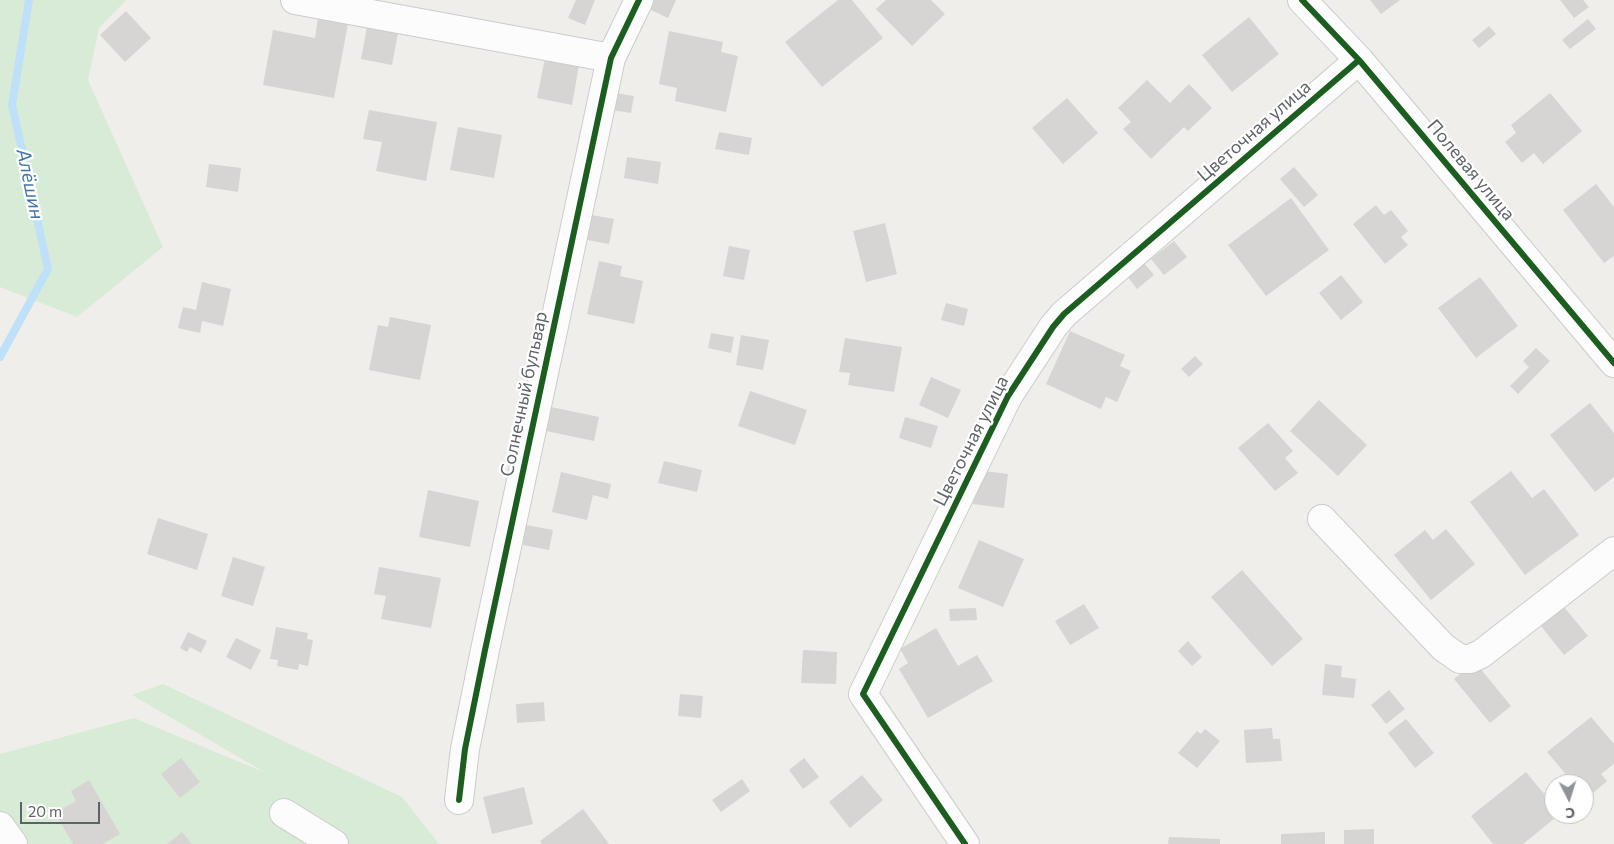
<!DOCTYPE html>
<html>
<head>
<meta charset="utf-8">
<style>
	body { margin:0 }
	#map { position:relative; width:1614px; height:844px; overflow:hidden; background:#efeeea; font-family:Commissioner,sans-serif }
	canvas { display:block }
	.north { position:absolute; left:1544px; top:774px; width:50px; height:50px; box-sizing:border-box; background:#fff; border:1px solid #bfc1c3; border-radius:50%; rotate:175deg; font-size:14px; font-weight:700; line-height:20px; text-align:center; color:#5f6368 }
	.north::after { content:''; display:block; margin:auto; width:18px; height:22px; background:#919496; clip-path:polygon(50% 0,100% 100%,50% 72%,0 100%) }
	.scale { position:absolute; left:20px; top:802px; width:80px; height:22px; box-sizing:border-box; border:2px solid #5f6368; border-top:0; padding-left:6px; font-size:15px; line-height:18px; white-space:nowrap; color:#5f6368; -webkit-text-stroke:4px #fff; paint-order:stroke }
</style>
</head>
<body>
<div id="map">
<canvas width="1614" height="844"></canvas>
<div class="north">С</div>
<div class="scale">20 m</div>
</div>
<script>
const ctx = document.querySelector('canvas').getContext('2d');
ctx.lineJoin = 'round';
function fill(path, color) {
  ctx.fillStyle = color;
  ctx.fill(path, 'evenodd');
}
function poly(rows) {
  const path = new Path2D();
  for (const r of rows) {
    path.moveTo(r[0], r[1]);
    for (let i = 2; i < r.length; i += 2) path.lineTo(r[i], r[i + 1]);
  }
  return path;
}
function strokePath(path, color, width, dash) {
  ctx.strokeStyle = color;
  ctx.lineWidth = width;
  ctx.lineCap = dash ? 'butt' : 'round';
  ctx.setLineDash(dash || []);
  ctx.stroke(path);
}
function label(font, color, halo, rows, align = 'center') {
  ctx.font = font + ' Commissioner,sans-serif';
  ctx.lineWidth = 4.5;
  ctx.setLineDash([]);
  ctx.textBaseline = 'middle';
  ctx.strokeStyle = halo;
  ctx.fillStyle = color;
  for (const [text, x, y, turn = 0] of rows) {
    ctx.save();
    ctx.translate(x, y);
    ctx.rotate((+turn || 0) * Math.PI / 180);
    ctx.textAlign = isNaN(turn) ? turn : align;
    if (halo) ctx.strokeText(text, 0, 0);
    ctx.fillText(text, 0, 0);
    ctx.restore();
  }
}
const green = poly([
	[0,0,126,0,99,28,88,80,163,247,77,317,0,287],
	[163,684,402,797,439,844,0,844,0,754,134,718,266,773,132,695]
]);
const stream = poly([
	[0,357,48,269,12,105,29,0]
]);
const building = poly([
	[576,0,595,0,585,25,568,18],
	[653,0,676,0,668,18,649,9],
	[838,0,852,0,883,38,822,87,785,42],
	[886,0,931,0,945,14,912,46,876,9],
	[1370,0,1400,0,1381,14],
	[1560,0,1583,0,1589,7,1574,18],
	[126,11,151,38,125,62,100,35],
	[1249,17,1279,54,1232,92,1202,55],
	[318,18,348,24,334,98,263,85,273,30,315,38],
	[1588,19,1596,29,1570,49,1562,40],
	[1489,26,1496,34,1479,48,1472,40],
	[367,27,398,33,392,65,361,59],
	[669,31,723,42,721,52,738,56,726,112,675,101,677,88,659,84],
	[545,58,579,65,572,105,537,98],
	[1147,80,1170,103,1189,84,1212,108,1188,131,1184,127,1151,159,1123,129,1131,122,1118,108],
	[615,93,634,96,631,113,612,110],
	[1550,93,1582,131,1543,164,1534,153,1522,163,1505,142,1516,133,1511,125],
	[1067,98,1098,133,1063,164,1032,128],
	[369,110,437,122,426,181,376,171,382,142,363,139],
	[458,127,502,135,494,178,450,170],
	[719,132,752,138,749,155,715,149],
	[627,157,661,162,658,184,624,178],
	[209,164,241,168,238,192,206,187],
	[1294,167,1318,195,1304,207,1280,179],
	[1596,184,1614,207,1614,256,1604,263,1563,210],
	[1291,198,1329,250,1266,296,1228,245],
	[1376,205,1384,215,1391,210,1408,231,1401,237,1408,245,1385,264,1353,224],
	[586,214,614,219,609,244,582,239],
	[885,223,897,274,866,282,853,231],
	[1174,241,1187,257,1164,275,1151,259],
	[729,246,750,250,744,280,723,276],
	[599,261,622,266,620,276,643,281,634,324,587,314],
	[1144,263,1154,275,1137,289,1128,277],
	[1341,275,1363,302,1341,320,1319,293],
	[1480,277,1518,326,1476,358,1438,308],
	[202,282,231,289,223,326,202,321,200,333,178,328,183,307,196,310],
	[946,303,968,309,964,326,941,320],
	[390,317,431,325,420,380,369,370,378,325,388,327],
	[1070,331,1125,355,1120,366,1131,371,1117,402,1106,397,1101,409,1046,384],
	[711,333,734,337,731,353,708,348],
	[741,335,769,340,763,370,736,365],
	[845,338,902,347,894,392,848,385,850,373,839,372],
	[1536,348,1550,361,1518,394,1510,386,1529,367,1523,361],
	[1195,356,1203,364,1189,377,1181,369],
	[931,377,961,390,948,418,919,405],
	[750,391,807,410,795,445,738,426],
	[1319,400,1367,445,1338,476,1290,431],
	[1590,403,1614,433,1614,477,1595,492,1550,435],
	[551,407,599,417,594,441,546,431],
	[905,417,938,426,931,448,899,438],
	[1268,423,1293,451,1285,458,1298,473,1275,491,1238,448],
	[664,461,702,470,697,492,658,483],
	[977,470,1008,474,1004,508,973,504],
	[1511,471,1532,498,1544,489,1579,535,1525,575,1470,502],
	[561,472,611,484,608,499,593,495,587,520,552,512],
	[428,490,479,501,470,547,419,537],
	[158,518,208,534,197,570,147,554],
	[526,525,553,530,549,550,523,545],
	[1446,529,1475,564,1431,600,1394,555,1425,530,1433,540],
	[979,540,1024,559,1003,607,958,588],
	[233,557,265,567,253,606,221,596],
	[379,567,441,578,431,628,381,619,386,596,374,594],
	[1242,570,1303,639,1272,666,1211,597],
	[1084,604,1099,628,1070,645,1055,621],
	[1564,607,1588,636,1564,655,1541,626],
	[976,608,977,620,950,621,949,609],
	[276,627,308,633,307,639,313,640,308,666,299,664,298,670,277,666,278,660,270,659],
	[936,628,958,666,977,655,993,681,928,718,899,669,908,663,900,649],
	[188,632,207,641,201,653,190,647,187,652,180,648],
	[236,638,261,650,251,670,226,657],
	[1188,641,1202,657,1192,666,1178,651],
	[803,650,837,652,836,684,801,683],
	[1475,662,1511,706,1490,723,1454,679],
	[1325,664,1342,666,1341,677,1356,679,1354,698,1322,695],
	[1389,690,1405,709,1386,724,1371,705],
	[680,694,703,696,701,718,678,716],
	[544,702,545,721,517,723,516,704],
	[1591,717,1614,744,1614,764,1601,774,1607,781,1593,793,1586,786,1584,788,1584,784,1574,784,1547,752],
	[1406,719,1434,753,1415,768,1388,733],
	[1272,728,1273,739,1280,739,1282,761,1246,763,1244,730],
	[1205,729,1220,741,1197,768,1178,753,1197,731,1201,734],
	[181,758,200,782,180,798,161,774],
	[804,758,819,777,803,789,789,770],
	[1526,772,1554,806,1554,814,1560,814,1523,844,1493,844,1471,816],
	[862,775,883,800,850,828,829,802],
	[742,779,750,791,721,812,712,800],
	[89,780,120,834,103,844,73,844,55,813,76,801,71,791],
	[524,787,533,824,492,834,483,797],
	[583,809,609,844,542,844,540,841],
	[1374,829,1374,844,1344,844,1344,830],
	[182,832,192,844,167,844],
	[1325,832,1325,844,1281,844,1281,834],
	[1169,837,1220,839,1220,844,1168,844]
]);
const minor = poly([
	[295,0,611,58],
	[1302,0,1359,60,1614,363],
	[1322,519,1443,647,1460,659,1470,659,1481,654,1614,551],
	[459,800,465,749,485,650,611,58,639,0],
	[284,813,334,844],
	[0,826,13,844],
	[965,844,863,694,1008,396,1053,327,1064,314,1359,60]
]);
const cycleway = poly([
	[1302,0,1359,60,1614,363],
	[459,800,465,749,485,650,611,58,639,0],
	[965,844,863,694,1008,396,1053,327,1064,314,1359,60]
]);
const streetNames = [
	["Цветочная улица",1254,131,-41],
	["Полевая улица",1471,170,50],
	["Солнечный бульвар",524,394,-78],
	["Цветочная улица",971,441,-63]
];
const waterNames = [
	["Алёшин",30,184,78]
];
fill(green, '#d8ebd6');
strokePath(stream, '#bfe0f9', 8);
fill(building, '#d6d5d3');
strokePath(minor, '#cbcccc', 30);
strokePath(minor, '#fdfcfc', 28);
strokePath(cycleway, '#1b5e20', 6);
label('18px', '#5f6368', '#fff', streetNames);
label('italic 19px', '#4174aa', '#fff', waterNames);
</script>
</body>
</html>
